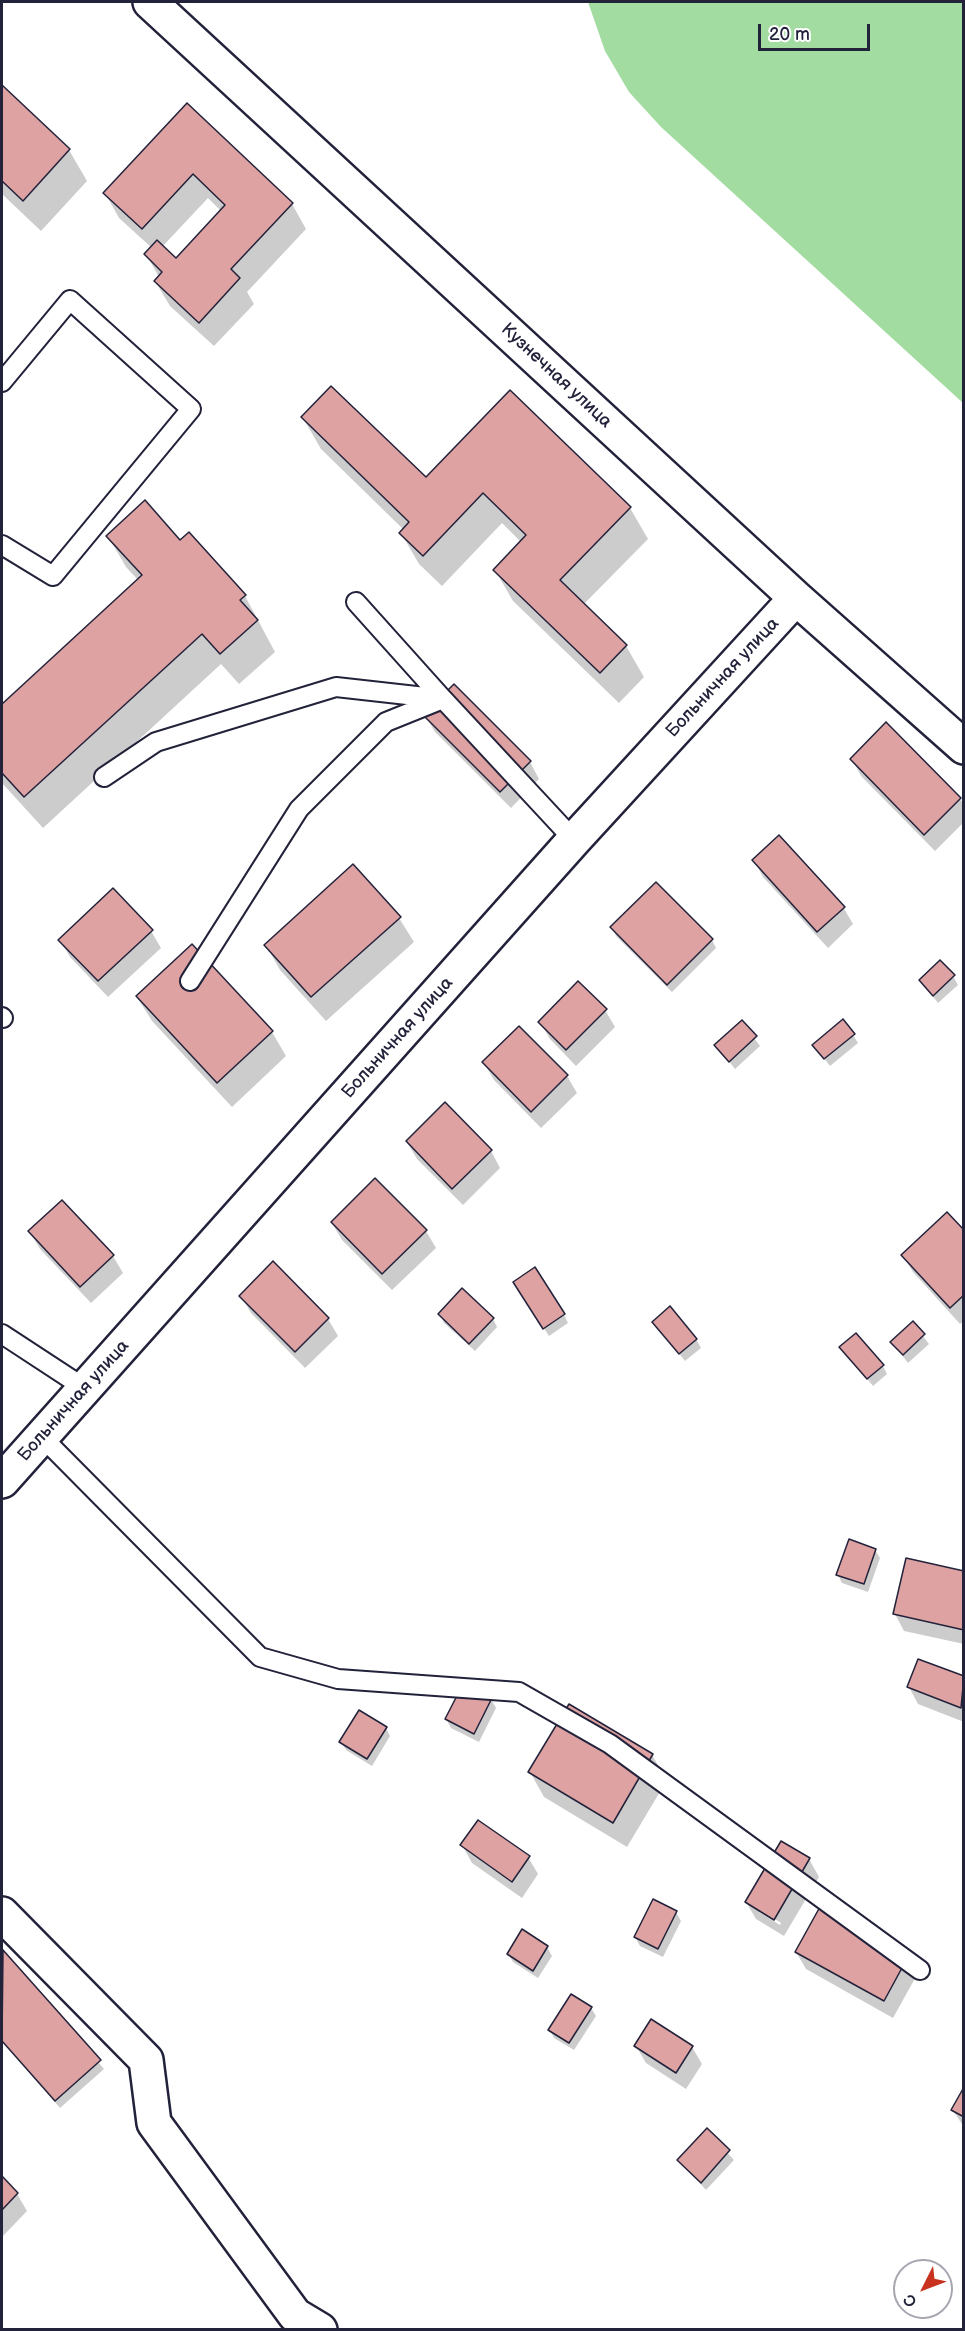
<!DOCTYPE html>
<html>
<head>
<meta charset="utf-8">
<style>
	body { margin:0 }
	#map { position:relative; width:965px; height:2331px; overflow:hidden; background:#fff; font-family:"Balsamiq Sans",sans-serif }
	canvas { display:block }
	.frame { position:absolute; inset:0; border:3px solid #22223b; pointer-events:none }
	.north { position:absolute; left:893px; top:2259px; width:60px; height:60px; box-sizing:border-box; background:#fff; border:2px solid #a7a7b1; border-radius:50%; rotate:228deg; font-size:16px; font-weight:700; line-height:24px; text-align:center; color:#22223b }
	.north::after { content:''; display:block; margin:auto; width:21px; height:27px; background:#c8321e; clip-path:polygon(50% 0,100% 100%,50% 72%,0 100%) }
	.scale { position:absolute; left:758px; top:24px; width:112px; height:27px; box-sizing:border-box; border:3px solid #22223b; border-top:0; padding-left:8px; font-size:18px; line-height:21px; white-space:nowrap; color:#22223b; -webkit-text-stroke:4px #fff; paint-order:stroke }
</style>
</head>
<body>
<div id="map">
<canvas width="965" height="2331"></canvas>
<div class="frame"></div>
<div class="north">С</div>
<div class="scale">20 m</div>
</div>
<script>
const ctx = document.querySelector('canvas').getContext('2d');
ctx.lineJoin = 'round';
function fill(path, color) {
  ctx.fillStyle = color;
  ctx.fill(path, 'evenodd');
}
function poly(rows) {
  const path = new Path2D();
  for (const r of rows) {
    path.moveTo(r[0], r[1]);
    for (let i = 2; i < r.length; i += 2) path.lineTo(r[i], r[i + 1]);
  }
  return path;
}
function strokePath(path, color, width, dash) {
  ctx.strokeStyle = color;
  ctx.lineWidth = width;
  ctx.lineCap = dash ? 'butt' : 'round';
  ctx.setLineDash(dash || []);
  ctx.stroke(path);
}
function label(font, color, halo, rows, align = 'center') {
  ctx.font = font + ' "Balsamiq Sans",sans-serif';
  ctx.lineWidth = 4.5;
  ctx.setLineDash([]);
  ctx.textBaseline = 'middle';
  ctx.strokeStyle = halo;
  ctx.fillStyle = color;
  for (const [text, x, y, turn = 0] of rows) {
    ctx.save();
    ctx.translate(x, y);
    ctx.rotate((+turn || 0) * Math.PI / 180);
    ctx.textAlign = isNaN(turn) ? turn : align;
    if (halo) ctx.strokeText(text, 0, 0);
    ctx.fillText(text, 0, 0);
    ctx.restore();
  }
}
const green = poly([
	[588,2,963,2,963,403,661,127,629,92,605,51]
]);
const shadow = poly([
	[2,87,69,150,87,181,41,231,2,194],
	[187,105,292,204,306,229,247,292,254,304,214,346,170,306,155,281,159,277,146,254,152,248,119,218,105,193],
	[208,198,221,211,176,260,162,247],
	[303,418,426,479,630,508,648,539,583,605,626,646,644,677,619,703,513,601,495,570,522,543,502,523,442,586,419,564,401,533,404,530,321,449],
	[108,536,180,542,245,596,275,652,239,684,221,664,43,828,2,783,2,706,138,580,126,567],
	[425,715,530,762,539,779,511,808,435,732],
	[852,759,960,799,964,805,964,822,935,851,861,776],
	[754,860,843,907,853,924,828,948,763,877],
	[399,918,414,942,326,1021,280,970,266,945],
	[612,928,712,940,716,948,672,992,616,936],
	[151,931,161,948,108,997,70,957,60,940],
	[953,976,958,985,938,1003,921,981],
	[137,997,272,1032,286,1056,232,1107,152,1021],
	[605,1010,615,1027,576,1066,550,1039,540,1022],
	[742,1022,760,1046,735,1069,716,1045],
	[853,1035,858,1043,830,1066,814,1045],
	[484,1063,567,1076,577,1093,541,1128,494,1080],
	[407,1142,491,1151,500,1168,463,1205,417,1159],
	[62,1202,113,1256,123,1273,91,1303,40,1249,30,1232],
	[332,1223,426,1231,436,1248,392,1290,342,1240],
	[964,1232,964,1321,960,1324,913,1272,903,1255],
	[519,1290,564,1315,568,1323,549,1336],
	[241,1296,328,1319,338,1336,305,1368,251,1313],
	[440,1314,493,1319,497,1327,475,1351,444,1323],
	[654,1322,696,1339,701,1348,685,1361],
	[913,1323,929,1344,908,1363,892,1342],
	[841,1347,883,1366,887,1374,873,1386],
	[875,1550,880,1558,868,1592,842,1583,838,1575],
	[964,1572,964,1644,904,1631,895,1614],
	[964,1678,964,1722,918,1704,909,1687],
	[491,1699,496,1708,479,1742,451,1728,446,1719],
	[570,1706,652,1755,667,1780,627,1847,544,1797,530,1772],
	[386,1728,390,1736,372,1766,346,1750,341,1742],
	[462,1845,528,1857,538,1874,522,1898,472,1863],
	[809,1859,819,1877,784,1936,756,1919,746,1902],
	[759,1909,781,1923,780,1925,759,1912],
	[821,1907,918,1973,893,2018,806,1969,796,1952],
	[676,1912,681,1921,663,1957,640,1946,635,1937],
	[523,1931,547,1947,552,1956,538,1978,513,1962,508,1954],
	[3,1952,104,2069,60,2108,2,2041],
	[591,2008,596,2016,574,2050,554,2038,550,2030],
	[636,2046,692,2047,702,2064,686,2089,646,2063],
	[964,2090,964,2127,952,2109],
	[707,2131,734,2160,706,2190,679,2160],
	[2,2178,17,2194,27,2211,2,2237]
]);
const building = poly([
	[2,85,70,149,23,201,2,181,2,85],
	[187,103,293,203,231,269,240,278,199,323,154,281,162,272,144,254,157,240,176,258,225,205,193,174,142,229,103,193,187,103],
	[331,386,426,477,510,390,631,507,560,580,627,645,600,673,493,570,526,535,483,493,423,556,399,533,409,522,301,417,331,386],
	[145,500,180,540,189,532,246,595,240,600,258,620,220,654,202,634,24,797,2,773,2,704,142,575,106,536,145,500],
	[454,684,531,761,500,792,423,715,454,684],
	[886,722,961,798,924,835,850,759,886,722],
	[779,835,845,907,817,932,752,860,779,835],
	[353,864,401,917,311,997,264,945,353,864],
	[656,882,713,939,667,985,610,927,656,882],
	[113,888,153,930,98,981,58,940,113,888],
	[192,944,273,1031,217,1083,136,996,192,944],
	[940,960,955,975,933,996,919,980,940,960],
	[578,981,607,1009,566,1050,538,1022,578,981],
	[843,1019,855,1034,824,1059,812,1045,843,1019],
	[742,1020,757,1036,729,1062,714,1045,742,1020],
	[519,1026,568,1075,531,1112,482,1062,519,1026],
	[445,1102,492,1150,452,1189,406,1141,445,1102],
	[375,1178,427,1230,382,1274,331,1222,375,1178],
	[62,1200,114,1255,80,1287,28,1231,62,1200],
	[947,1212,964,1230,964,1295,950,1308,901,1255,947,1212],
	[273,1261,329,1318,295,1352,239,1296,273,1261],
	[535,1267,565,1314,543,1329,513,1282,535,1267],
	[462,1288,494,1318,469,1344,438,1314,462,1288],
	[670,1306,697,1339,679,1354,652,1322,670,1306],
	[913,1321,925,1334,903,1355,890,1342,913,1321],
	[856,1333,884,1365,867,1379,839,1347,856,1333],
	[849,1539,876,1549,864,1584,836,1575,849,1539],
	[906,1558,964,1571,964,1630,893,1614,906,1558],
	[918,1659,964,1676,961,1708,907,1687,918,1659],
	[463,1684,492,1698,474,1734,445,1719,463,1684],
	[569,1704,653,1754,613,1823,528,1772,569,1704],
	[359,1710,387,1727,367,1759,339,1742,359,1710],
	[478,1820,530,1856,512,1882,460,1845,478,1820],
	[781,1841,810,1858,774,1920,745,1902,781,1841],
	[653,1899,677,1911,658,1949,634,1937,653,1899],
	[821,1905,909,1955,884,2001,795,1952,821,1905],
	[522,1929,548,1946,533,1971,507,1954,522,1929],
	[3,1950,101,2060,55,2101,2,2041,3,1950],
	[571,1994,592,2007,569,2043,548,2030,571,1994],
	[651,2019,693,2046,676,2073,634,2046,651,2019],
	[964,2087,964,2117,951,2110,964,2087],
	[707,2128,730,2150,701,2183,677,2160,707,2128],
	[2,2176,18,2193,2,2210,2,2176]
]);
const lane = poly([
	[2,382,70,300,191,409,53,576,2,545],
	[104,777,156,742,336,687,443,699,356,602],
	[190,981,299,809,386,722,443,699,574,840],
	[2,1017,3,1018],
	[2,1334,86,1389],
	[42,1437,260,1657,338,1679,519,1692,610,1744,920,1970]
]);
const street = poly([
	[150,2,796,598,964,747],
	[2,1481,574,840,796,598],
	[2,1914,146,2060,154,2123,295,2315,320,2330]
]);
const streetNames = [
	["Кузнечная улица",556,376,43],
	["Больничная улица",723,678,-47],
	["Больничная улица",398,1038,-48],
	["Больничная улица",74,1401,-48]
];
fill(green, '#a3dca1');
fill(shadow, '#0003');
fill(building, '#dda2a1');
strokePath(building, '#22223b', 1.5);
strokePath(lane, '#22223b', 22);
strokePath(street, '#22223b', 38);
strokePath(lane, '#fff', 18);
strokePath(street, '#fff', 33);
label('18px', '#22223b', '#fff', streetNames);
</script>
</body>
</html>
